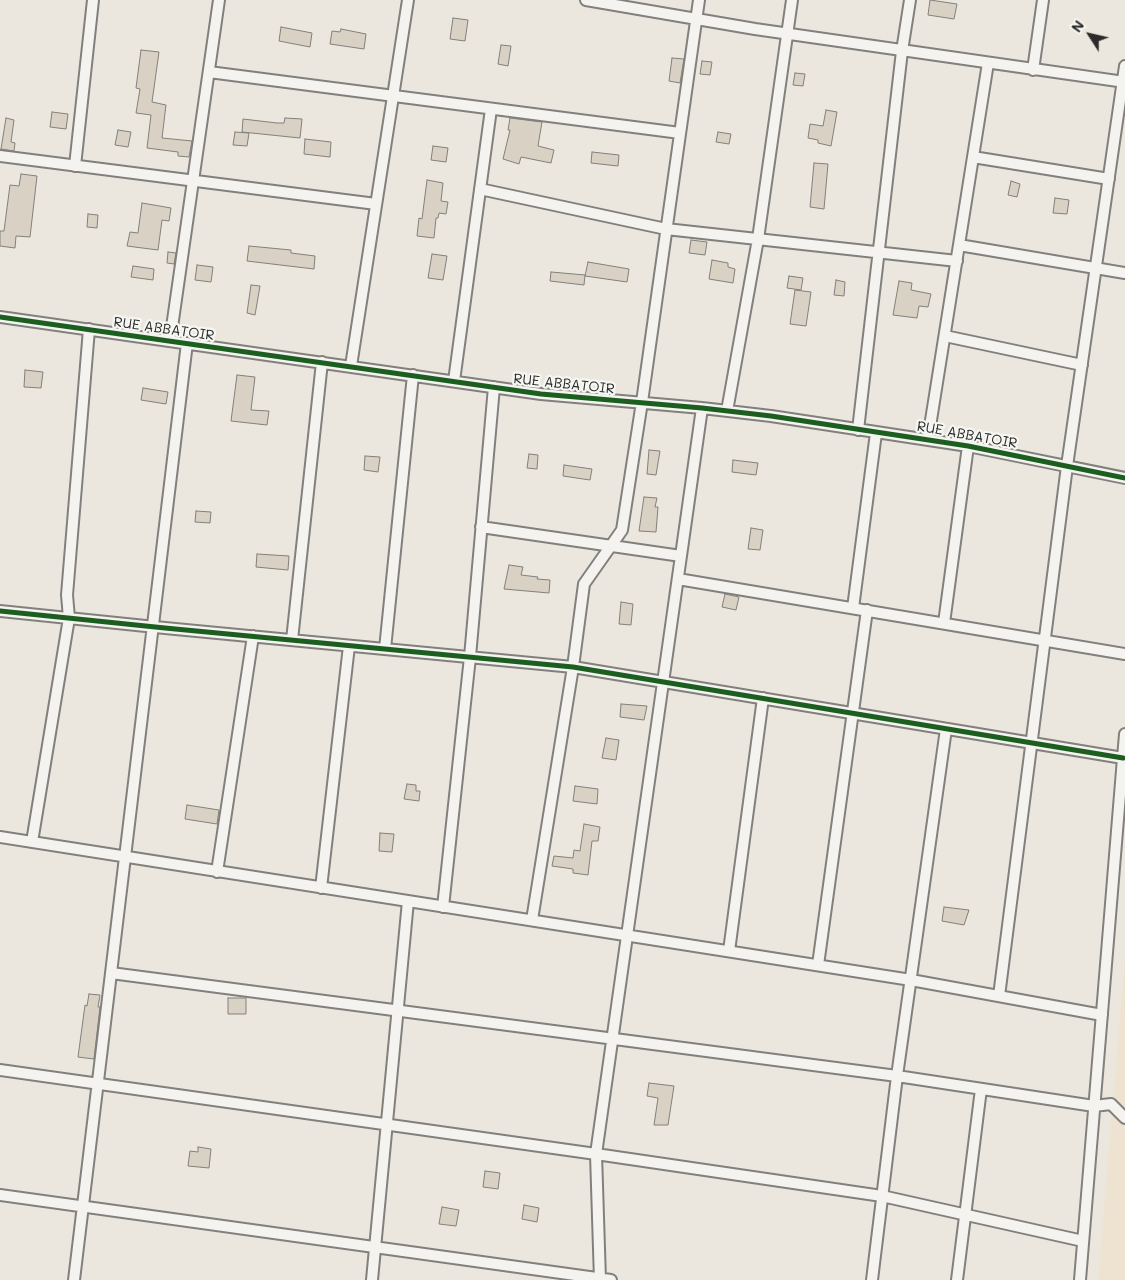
<!DOCTYPE html>
<html>
<head>
<meta charset="utf-8">
<style>
	body { margin:0 }
	#map { position:relative; width:1125px; height:1280px; overflow:hidden; background:#ece7de; font-family:Mali,sans-serif }
	canvas { display:block }
	.north { position:absolute; left:1065px; top:10px; width:50px; height:50px; -webkit-text-stroke:4px #f6f6f2; paint-order:stroke; rotate:305deg; font-size:14px; font-weight:700; line-height:20px; text-align:center; color:#2b2b2b }
	.north::after { content:''; display:block; margin:auto; width:18px; height:22px; background:#2b2b2b; clip-path:polygon(50% 0,100% 100%,50% 72%,0 100%) }
</style>
</head>
<body>
<div id="map">
<canvas width="1125" height="1280"></canvas>
<div class="north">N</div>
</div>
<script>
const ctx = document.querySelector('canvas').getContext('2d');
ctx.lineJoin = 'round';
function fill(path, color) {
  ctx.fillStyle = color;
  ctx.fill(path, 'evenodd');
}
function poly(rows) {
  const path = new Path2D();
  for (const r of rows) {
    path.moveTo(r[0], r[1]);
    for (let i = 2; i < r.length; i += 2) path.lineTo(r[i], r[i + 1]);
  }
  return path;
}
function strokePath(path, color, width, dash) {
  ctx.strokeStyle = color;
  ctx.lineWidth = width;
  ctx.lineCap = dash ? 'butt' : 'round';
  ctx.setLineDash(dash || []);
  ctx.stroke(path);
}
function label(font, color, halo, rows, align = 'center') {
  ctx.font = font + ' Mali,sans-serif';
  ctx.lineWidth = 4.5;
  ctx.setLineDash([]);
  ctx.textBaseline = 'middle';
  ctx.strokeStyle = halo;
  ctx.fillStyle = color;
  for (const [text, x, y, turn = 0] of rows) {
    ctx.save();
    ctx.translate(x, y);
    ctx.rotate((+turn || 0) * Math.PI / 180);
    ctx.textAlign = isNaN(turn) ? turn : align;
    if (halo) ctx.strokeText(text, 0, 0);
    ctx.fillText(text, 0, 0);
    ctx.restore();
  }
}
const built = poly([
	[1125,959,1125,1280,1098,1280,1113,1097]
]);
const building = poly([
	[930,0,957,4,954,19,928,15,930,0],
	[453,18,468,20,465,41,450,39,453,18],
	[281,27,312,33,310,47,279,41,281,27],
	[341,29,366,34,364,49,330,44,332,31,340,32,341,29],
	[501,45,511,46,508,66,498,64,501,45],
	[141,50,159,52,152,102,166,105,162,138,192,141,189,157,178,156,178,152,147,148,151,115,136,113,140,89,136,88,141,50],
	[672,58,684,59,680,83,669,81,672,58],
	[702,61,712,62,710,75,700,74,702,61],
	[795,73,805,74,803,86,793,85,795,73],
	[826,110,837,112,831,146,818,143,818,140,808,138,810,124,823,126,826,110],
	[52,112,68,114,66,129,50,127,52,112],
	[6,118,14,120,11,142,15,143,14,151,1,149,6,118],
	[285,118,302,119,300,138,242,132,243,119,277,123,284,123,285,118],
	[510,118,542,122,538,146,554,150,551,163,521,157,519,164,503,159,510,130,508,130,510,118],
	[118,130,131,132,128,147,115,145,118,130],
	[235,132,249,133,247,146,233,145,235,132],
	[718,132,731,134,729,144,716,142,718,132],
	[305,139,331,142,330,157,304,154,305,139],
	[433,146,448,148,446,162,431,160,433,146],
	[592,152,619,155,618,166,591,163,592,152],
	[814,163,828,164,824,209,810,207,814,163],
	[21,174,37,176,30,237,16,236,15,248,0,246,0,231,4,231,10,185,19,186,21,174],
	[427,180,443,183,441,201,448,202,446,214,439,213,438,218,436,218,434,238,417,236,419,218,422,219,427,180],
	[1011,181,1020,184,1017,197,1008,195,1011,181],
	[1055,198,1069,200,1067,214,1053,213,1055,198],
	[142,203,171,208,169,221,162,220,158,250,127,246,130,232,138,233,142,203],
	[88,214,98,215,97,228,87,227,88,214],
	[691,240,707,242,705,255,689,253,691,240],
	[249,246,291,250,291,253,315,256,314,269,247,261,249,246],
	[168,252,176,253,174,264,167,263,168,252],
	[432,254,447,256,443,280,428,278,432,254],
	[712,260,728,263,728,267,735,269,733,283,709,279,712,260],
	[588,262,629,269,627,282,585,276,588,262],
	[197,265,213,267,211,282,195,280,197,265],
	[133,266,154,269,153,280,131,277,133,266],
	[551,272,585,275,584,285,550,281,551,272],
	[789,276,803,278,801,290,787,288,789,276],
	[836,280,845,282,844,296,834,295,836,280],
	[899,281,912,283,911,290,931,294,928,307,919,306,917,318,893,315,899,281],
	[251,285,260,286,255,315,247,313,251,285],
	[795,290,811,292,806,326,790,324,795,290],
	[25,370,43,372,41,388,24,387,25,370],
	[237,375,255,377,251,410,269,411,267,425,231,421,237,375],
	[143,388,168,392,166,404,141,400,143,388],
	[649,450,660,451,656,475,647,474,649,450],
	[529,454,538,455,537,469,527,468,529,454],
	[365,456,380,457,378,472,364,470,365,456],
	[733,460,758,463,756,475,732,472,733,460],
	[564,465,592,469,590,480,563,476,564,465],
	[644,497,657,498,655,507,658,507,656,532,639,531,644,497],
	[196,511,211,512,210,523,195,522,196,511],
	[751,528,763,530,760,550,748,549,751,528],
	[257,554,289,556,288,570,256,567,257,554],
	[509,565,523,567,521,575,538,577,537,579,550,580,549,593,504,589,509,565],
	[725,594,739,597,736,610,722,607,725,594],
	[621,602,633,604,631,625,619,624,621,602],
	[621,704,647,706,644,720,620,717,621,704],
	[606,738,619,740,616,760,602,758,606,738],
	[407,784,416,785,416,791,420,791,419,801,404,799,407,784],
	[575,786,598,789,597,804,573,801,575,786],
	[187,805,219,810,217,824,185,819,187,805],
	[584,824,600,827,598,841,592,841,588,875,573,873,573,869,552,866,554,856,573,858,574,850,580,851,584,824],
	[380,833,394,834,392,852,379,851,380,833],
	[944,907,969,910,964,925,942,921,944,907],
	[89,994,100,995,98,1007,100,1007,94,1059,78,1057,85,1005,87,1006,89,994],
	[228,998,246,998,246,1014,228,1014,228,998],
	[649,1083,674,1086,668,1125,654,1125,658,1098,647,1096,649,1083],
	[198,1147,211,1149,209,1168,188,1166,190,1151,198,1152,198,1147],
	[485,1171,500,1173,498,1189,483,1187,485,1171],
	[524,1205,539,1208,537,1222,522,1219,524,1205],
	[442,1207,459,1210,456,1226,439,1224,442,1207]
]);
const street = poly([
	[586,0,755,29,1125,82],
	[1033,70,1043,0],
	[209,72,680,133],
	[0,156,376,204],
	[973,157,1109,179],
	[75,166,93,0],
	[480,189,666,229,957,261],
	[959,245,1125,273],
	[0,317,541,394,702,408,771,416,968,446,1125,478],
	[945,336,1082,365],
	[170,341,219,0],
	[351,366,408,0],
	[454,381,491,109],
	[727,411,758,239,792,0],
	[858,430,902,51,910,0],
	[928,439,988,63],
	[481,527,681,556],
	[678,579,1125,654],
	[853,608,876,433],
	[0,611,165,628,573,667,1123,758],
	[944,623,968,446],
	[292,640,322,362],
	[385,649,413,375],
	[0,837,911,980,1102,1015],
	[32,842,69,618,67,595,89,329],
	[217,872,253,636],
	[321,888,349,646],
	[443,907,470,657,494,387],
	[532,920,573,667,584,584,622,530,642,402,699,0],
	[729,951,763,698],
	[818,965,867,610],
	[111,973,897,1076,1094,1106,1111,1104,1125,1118],
	[999,996,1067,466,1125,66],
	[0,1070,596,1154,882,1196,1083,1241],
	[0,1195,611,1280],
	[74,1280,187,343],
	[372,1280,408,901],
	[600,1280,596,1154,702,408],
	[872,1280,897,1076,946,729],
	[957,1280,981,1089],
	[1080,1280,1125,734]
]);
const cycleway = poly([
	[0,317,541,394,702,408,771,416,968,446,1125,478],
	[0,611,165,628,573,667,1123,758]
]);
const streetNames = [
	["RUE ABBATOIR",164,329,8],
	["RUE ABBATOIR",564,384,6],
	["RUE ABBATOIR",967,435,10]
];
fill(built, '#eee3d1');
fill(building, '#d8d1c4');
strokePath(building, '#82807c', 1);
strokePath(street, '#82807c', 14);
strokePath(street, '#f4f3f0', 10);
strokePath(cycleway, '#1b5e20', 5);
label('14px', '#2b2b2b', '#f6f6f2', streetNames);
</script>
</body>
</html>
